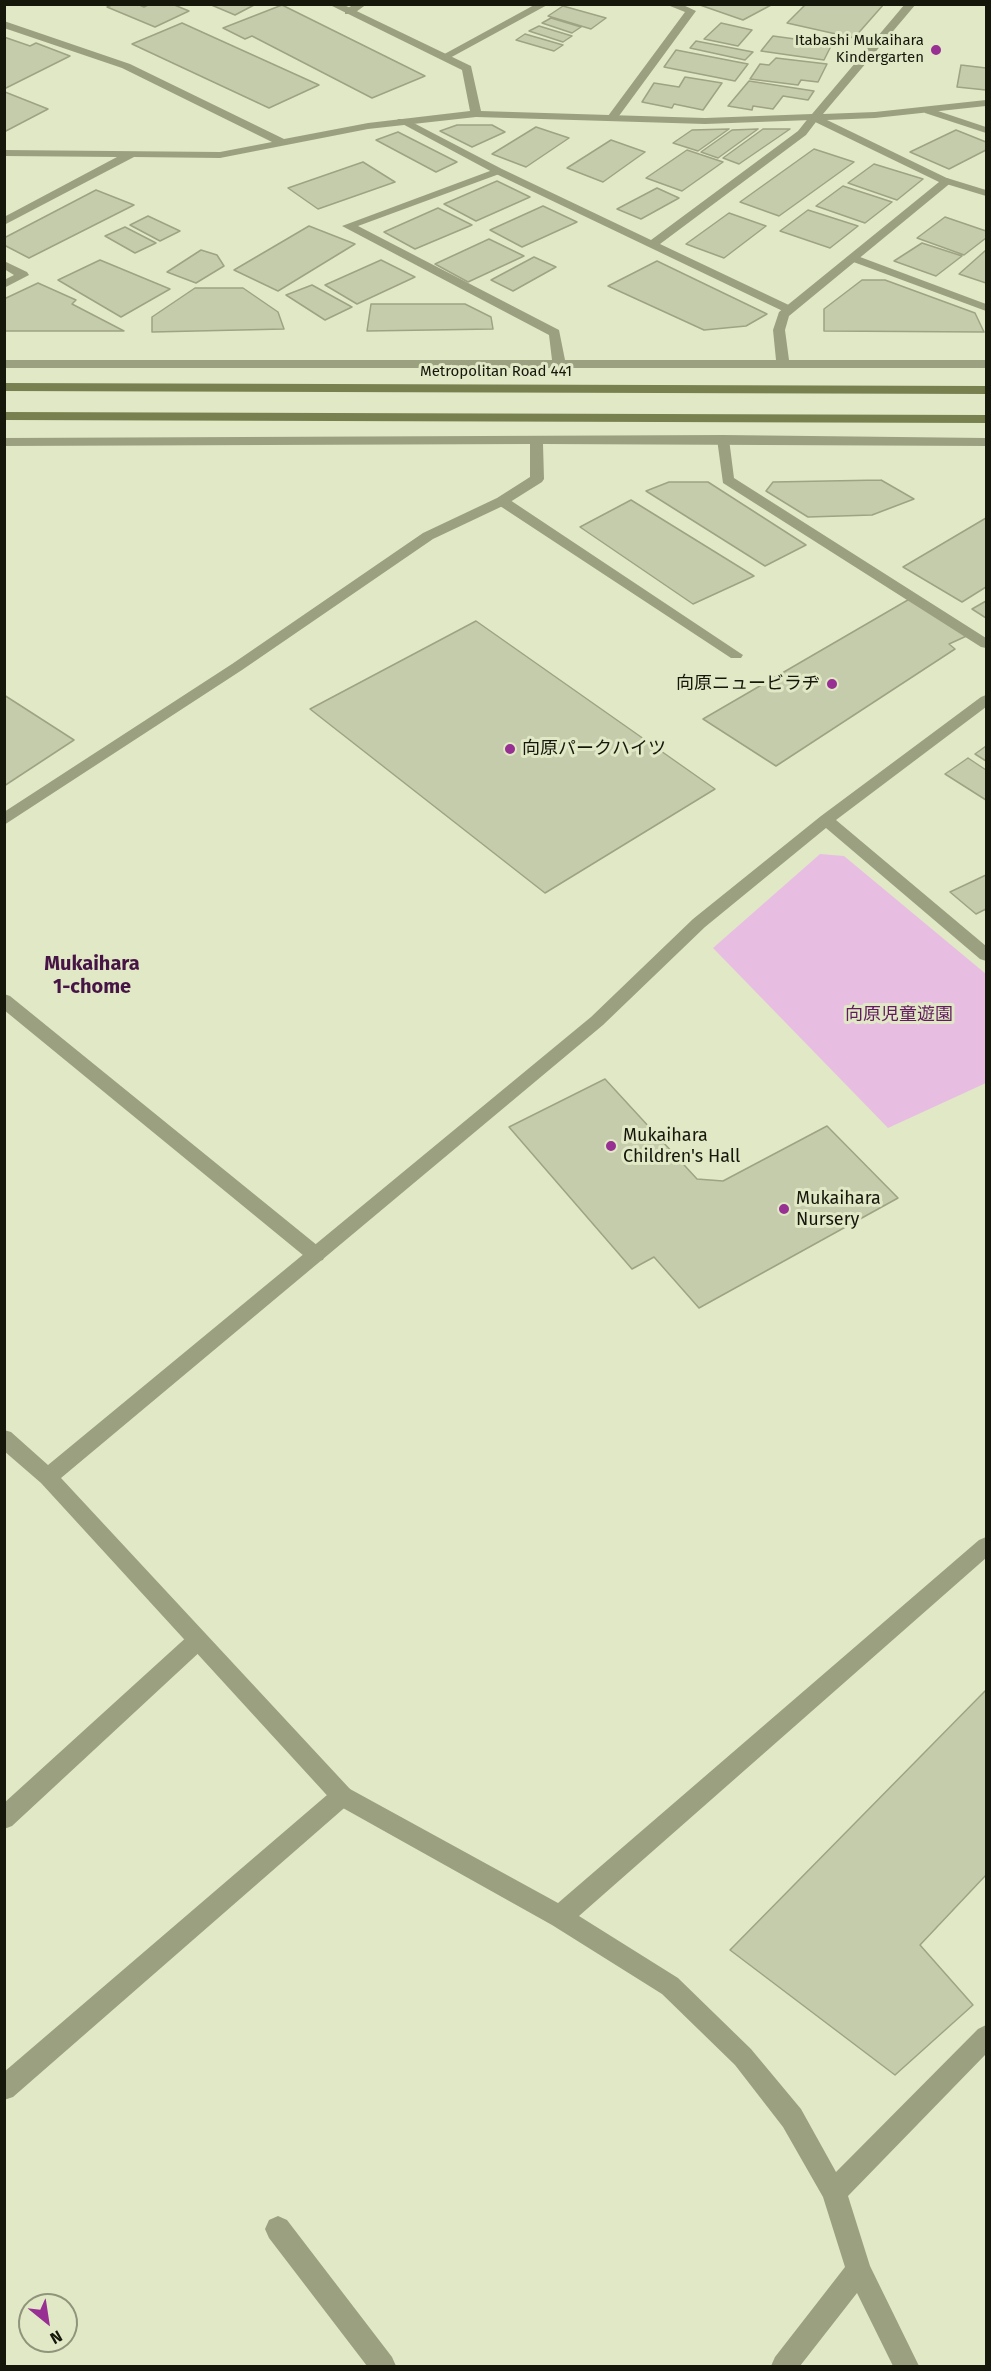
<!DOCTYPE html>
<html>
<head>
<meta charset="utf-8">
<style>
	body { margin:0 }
	#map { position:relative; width:991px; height:2371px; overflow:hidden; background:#e1e8c6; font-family:"Fira Sans",sans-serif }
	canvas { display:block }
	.frame { position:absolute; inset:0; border:6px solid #15170b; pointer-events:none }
	.north { position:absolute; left:18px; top:2293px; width:60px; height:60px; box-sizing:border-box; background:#e1e8c6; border:2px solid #8f947b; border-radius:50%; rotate:150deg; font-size:16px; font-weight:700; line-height:24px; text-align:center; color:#15170b }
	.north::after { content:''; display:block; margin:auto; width:21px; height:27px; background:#982f93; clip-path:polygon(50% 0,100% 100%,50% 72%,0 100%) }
</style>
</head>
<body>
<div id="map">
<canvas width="991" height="2371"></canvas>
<div class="frame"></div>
<div class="north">N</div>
</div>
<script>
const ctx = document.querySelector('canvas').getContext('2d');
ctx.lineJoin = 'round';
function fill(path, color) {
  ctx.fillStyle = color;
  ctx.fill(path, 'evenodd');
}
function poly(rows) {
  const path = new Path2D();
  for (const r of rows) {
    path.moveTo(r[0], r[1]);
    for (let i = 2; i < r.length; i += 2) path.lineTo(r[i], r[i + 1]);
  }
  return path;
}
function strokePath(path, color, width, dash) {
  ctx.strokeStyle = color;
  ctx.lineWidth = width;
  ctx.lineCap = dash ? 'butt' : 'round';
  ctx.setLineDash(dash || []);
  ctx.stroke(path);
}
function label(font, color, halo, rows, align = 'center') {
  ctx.font = font + ' "Fira Sans","Noto Sans JP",sans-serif';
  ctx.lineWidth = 6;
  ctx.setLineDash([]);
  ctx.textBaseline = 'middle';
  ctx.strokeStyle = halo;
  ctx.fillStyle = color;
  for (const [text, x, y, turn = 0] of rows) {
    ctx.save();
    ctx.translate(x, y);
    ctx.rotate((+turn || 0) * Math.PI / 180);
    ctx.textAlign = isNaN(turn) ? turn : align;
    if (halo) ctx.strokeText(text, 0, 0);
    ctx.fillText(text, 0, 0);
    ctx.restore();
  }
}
const green = poly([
	[820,854,844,856,986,974,986,1083,888,1128,713,948]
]);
const building = poly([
	[114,4,137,4,144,7,150,4,172,4,189,11,155,27,107,7,114,4],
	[209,4,256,4,235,15,209,4],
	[697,4,773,4,743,20,697,4],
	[806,4,884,4,854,38,787,23,806,4],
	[282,5,425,76,372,98,252,36,245,39,223,28,282,5],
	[563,6,606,18,591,29,548,16,563,6],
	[551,18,581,27,572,33,542,23,551,18],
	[182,23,319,85,269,108,132,44,182,23],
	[721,23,752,30,738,46,704,39,721,23],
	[539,26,572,36,563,42,529,31,539,26],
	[525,34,563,45,554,51,516,40,525,34],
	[773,36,832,44,824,60,761,51,773,36],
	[4,37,30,46,36,43,70,56,4,89,4,37],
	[696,41,753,52,745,60,690,48,696,41],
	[676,50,748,64,735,81,664,67,676,50],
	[776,58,827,64,818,82,801,80,798,85,750,79,760,64,769,65,776,58],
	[961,65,986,68,986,90,957,87,961,65],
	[685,77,722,83,703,110,674,104,672,108,642,102,654,83,679,87,685,77],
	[749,81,814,91,808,100,783,96,773,109,753,106,752,110,728,106,749,81],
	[4,92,5,92,48,109,4,132,4,92],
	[457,125,492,125,505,132,472,147,440,131,457,125],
	[536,127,569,138,526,167,492,154,536,127],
	[729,129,698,151,673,143,692,130,729,129],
	[758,129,718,158,701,152,732,130,758,129],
	[763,129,790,129,739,164,723,158,763,129],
	[956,130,986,142,986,150,949,169,910,152,956,130],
	[398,132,457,162,436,172,376,140,398,132],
	[611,140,645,152,603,182,567,168,611,140],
	[814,149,854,162,779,216,740,202,814,149],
	[687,150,723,162,682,191,646,178,687,150],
	[363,162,395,182,318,209,288,188,363,162],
	[874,164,923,179,897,200,848,183,874,164],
	[497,181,530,197,476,221,444,204,497,181],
	[843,186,892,202,865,223,816,206,843,186],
	[657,188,679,198,641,219,617,209,657,188],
	[96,190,134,205,29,258,4,245,4,238,96,190],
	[543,206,577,222,522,247,490,230,543,206],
	[438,208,472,225,415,249,384,232,438,208],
	[808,210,858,226,830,248,780,231,808,210],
	[729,213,766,226,724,258,686,244,729,213],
	[148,216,180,231,160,241,130,225,148,216],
	[945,217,986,231,986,238,964,255,917,238,945,217],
	[309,226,355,244,278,291,234,270,309,226],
	[125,227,156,243,135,253,105,236,125,227],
	[489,239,524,256,468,282,435,264,489,239],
	[922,243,962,256,936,276,894,261,922,243],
	[201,250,217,255,224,266,196,283,167,272,201,250],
	[986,250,986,283,959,274,986,250],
	[534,257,556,267,513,291,491,280,534,257],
	[100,260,170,289,121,317,58,280,100,260],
	[381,260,415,277,357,304,325,285,381,260],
	[657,261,767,314,746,326,704,330,608,286,657,261],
	[862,280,885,280,975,313,984,332,824,331,824,309,862,280],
	[38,283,76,300,72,304,124,331,4,331,4,299,38,283],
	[312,285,352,307,325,320,286,295,312,285],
	[195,288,243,288,278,312,284,329,152,332,152,317,195,288],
	[371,304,465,304,491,317,493,329,367,331,371,304],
	[881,480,914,499,872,515,808,517,766,491,773,482,881,480],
	[669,482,708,482,806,545,765,566,646,491,669,482],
	[631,500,754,576,693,604,580,527,631,500],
	[986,518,986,587,962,602,903,567,986,518],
	[913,597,971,634,949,644,955,649,776,766,703,719,913,597],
	[986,601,986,618,972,609,986,601],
	[476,621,715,789,545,893,310,709,476,621],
	[4,695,74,740,4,786,4,695],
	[986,746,986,761,975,754,986,746],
	[968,758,986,770,986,800,945,774,968,758],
	[986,875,986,909,976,914,950,892,986,875],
	[605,1079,697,1179,723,1181,827,1126,898,1198,699,1308,654,1257,632,1269,509,1127,605,1079],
	[986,1690,986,1875,920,1945,973,2005,895,2075,730,1950,986,1690]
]);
const lane = poly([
	[354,4,367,4,353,14,345,14,345,10,354,4],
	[536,4,549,4,448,59,439,57,536,4],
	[665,4,681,4,696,11,616,120,608,120,608,116,685,12,665,4],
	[929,108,986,127,986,133,925,113,924,111,929,108],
	[814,115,819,118,806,135,660,244,793,307,795,310,789,314,494,173,397,121,398,119,406,119,502,169,651,240,798,131,810,116,814,115],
	[947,178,986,190,986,196,943,183,941,181,947,178],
	[852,254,986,304,986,311,848,260,846,258,852,254],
	[723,435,729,439,734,478,986,638,986,648,981,647,723,483,717,439,723,435],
	[502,497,507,498,743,655,741,658,731,658,497,504,495,501,502,497],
	[4,994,10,996,323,1250,325,1255,323,1260,316,1262,309,1260,4,1010,4,994],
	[197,1631,204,1634,208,1641,204,1648,12,1826,4,1829,4,1803,190,1634,197,1631],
	[342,1785,350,1789,353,1796,350,1803,13,2097,4,2100,4,2072,334,1789,342,1785],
	[278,2216,287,2220,392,2357,396,2366,367,2366,269,2238,265,2229,269,2220,278,2216]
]);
const street = poly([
	[328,4,342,4,471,66,481,111,705,118,812,114,905,4,916,4,823,114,875,112,986,100,986,106,875,118,827,120,953,181,789,316,785,330,789,360,986,360,986,368,4,368,4,360,552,360,549,335,342,226,498,168,504,171,502,173,358,226,559,330,565,360,776,360,773,330,779,312,939,182,811,120,705,124,476,117,368,129,220,158,134,157,4,225,4,217,117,157,4,156,4,150,220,152,272,142,122,68,4,28,4,21,130,64,284,139,368,123,470,111,462,70,328,4],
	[4,261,27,272,29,275,4,288,4,280,14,275,4,269,4,261],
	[723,435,986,438,986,446,543,444,544,479,542,482,507,504,433,539,242,670,4,825,4,812,232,664,423,533,497,498,530,477,530,444,4,446,4,438,723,435],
	[986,695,986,707,836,820,986,946,986,961,980,959,826,828,705,927,603,1025,61,1478,350,1789,558,1903,979,1540,986,1537,986,1558,579,1916,678,1978,751,2049,801,2109,836,2172,978,2029,986,2025,986,2054,848,2196,870,2266,919,2366,893,2366,857,2293,800,2366,771,2366,775,2357,845,2267,823,2197,783,2127,735,2065,662,1994,552,1925,334,1803,41,1483,4,1451,4,1430,11,1432,48,1465,591,1017,693,919,821,816,981,697,986,695]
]);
const secondary = poly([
	[4,383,986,386,986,394,4,391,4,383],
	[4,412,986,415,986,423,4,420,4,412]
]);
const markers = [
	[936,50,6,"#982f93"],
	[832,684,6,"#982f93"],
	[510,749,6,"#982f93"],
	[611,1146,6,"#982f93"],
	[784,1209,6,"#982f93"]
];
const farPoinames = [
	["Itabashi Mukaihara",924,41],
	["Kindergarten",924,58]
];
const farStreetnames = [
	["Metropolitan Road 441",496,372]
];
const poiNames = [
	["向原ニュービラヂ",820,684,"right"],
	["向原パークハイツ",522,749],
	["Mukaihara",623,1136],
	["Children's Hall",623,1157],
	["Mukaihara",796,1199],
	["Nursery",796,1220]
];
const parkNames = [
	["向原児童遊園",899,1015]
];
const neighbourhoodNames = [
	["Mukaihara",92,964],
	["1-chome",92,987]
];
fill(green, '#e7bee2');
fill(building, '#c5ccab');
strokePath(building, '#9da383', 1.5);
fill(lane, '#9ba180');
fill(street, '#9ba180');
fill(secondary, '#78804f');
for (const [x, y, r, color] of markers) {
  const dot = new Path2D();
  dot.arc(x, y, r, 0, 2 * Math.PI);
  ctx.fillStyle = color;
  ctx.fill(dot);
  strokePath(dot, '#e1e8c6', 2);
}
label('15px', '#15170b', '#e1e8c6', farPoinames, 'right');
label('15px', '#15170b', '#e1e8c6', farStreetnames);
label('18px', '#15170b', '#e1e8c6', poiNames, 'left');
label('18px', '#631a5f', '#e1e8c6', parkNames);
label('bold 20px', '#471545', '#e1e8c6', neighbourhoodNames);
</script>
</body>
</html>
